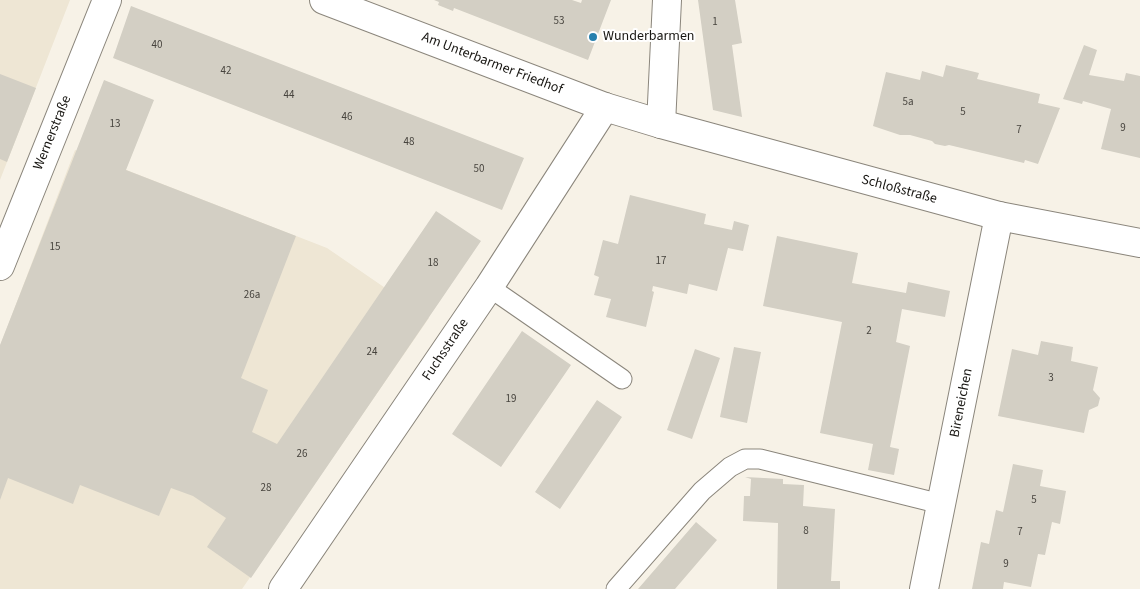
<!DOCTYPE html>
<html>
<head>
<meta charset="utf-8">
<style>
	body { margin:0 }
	canvas { display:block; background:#f7f2e7 }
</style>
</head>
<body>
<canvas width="1140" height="589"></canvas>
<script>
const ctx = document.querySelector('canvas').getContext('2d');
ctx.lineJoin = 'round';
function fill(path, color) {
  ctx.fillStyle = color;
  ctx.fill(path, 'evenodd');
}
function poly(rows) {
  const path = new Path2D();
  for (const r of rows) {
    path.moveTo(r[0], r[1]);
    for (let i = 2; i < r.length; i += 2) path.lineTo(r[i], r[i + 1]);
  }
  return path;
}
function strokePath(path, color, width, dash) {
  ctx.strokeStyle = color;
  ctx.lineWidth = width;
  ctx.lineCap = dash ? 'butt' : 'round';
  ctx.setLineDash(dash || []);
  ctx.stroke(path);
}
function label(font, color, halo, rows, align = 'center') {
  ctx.font = font + ' "Source Sans 3",sans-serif';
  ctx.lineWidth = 4;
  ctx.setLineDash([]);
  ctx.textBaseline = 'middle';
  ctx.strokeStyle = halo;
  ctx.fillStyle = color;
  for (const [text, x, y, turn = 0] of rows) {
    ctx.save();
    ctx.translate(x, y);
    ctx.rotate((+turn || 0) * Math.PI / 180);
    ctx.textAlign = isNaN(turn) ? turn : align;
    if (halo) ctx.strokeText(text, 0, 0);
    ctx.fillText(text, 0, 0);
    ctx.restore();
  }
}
const built = poly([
	[0,0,70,0,0,180],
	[75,150,327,248,429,318,242,589,0,589,0,346]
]);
const building = poly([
	[434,0,572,0,581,3,582,0,611,0,588,60,454,8,453,11,438,5,439,2],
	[698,0,735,0,742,43,732,45,742,117,713,110],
	[131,6,524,158,502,210,113,58],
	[1084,45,1097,50,1089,75,1124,81,1126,73,1140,76,1140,158,1101,149,1111,109,1083,101,1082,104,1063,99],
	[946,65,979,73,977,79,1040,94,1038,103,1060,108,1038,164,1025,160,1024,163,949,145,945,146,935,144,932,141,910,135,900,135,873,126,886,72,920,80,922,71,943,77],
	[0,74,36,88,7,162,0,159],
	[104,80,154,100,126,170,296,236,241,378,268,390,252,432,277,444,436,211,481,241,251,578,207,547,226,518,193,496,171,488,159,516,80,485,73,504,8,478,0,500,0,345],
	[630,195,706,214,704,224,732,230,734,221,749,225,743,251,728,248,717,291,689,284,687,294,653,286,652,291,654,292,646,327,606,317,611,299,594,295,599,277,594,275,603,240,618,244],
	[777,236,858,253,852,283,906,293,908,282,950,291,945,317,902,309,896,342,910,346,890,447,899,449,894,475,868,470,873,444,820,433,842,322,763,306],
	[522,331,571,365,501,467,452,434],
	[1041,341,1073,347,1071,361,1098,367,1093,390,1100,398,1098,406,1089,410,1084,433,998,416,1012,349,1038,355],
	[734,347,761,352,747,423,720,417],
	[695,349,720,358,692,439,667,430],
	[597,400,622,417,560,509,535,492],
	[1013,464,1043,470,1040,486,1066,491,1060,524,1052,522,1045,555,1038,554,1031,587,1004,582,1003,589,972,589,981,542,989,544,996,510,1003,512],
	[745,477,783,479,783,484,804,485,803,506,835,509,831,581,840,581,840,589,777,589,778,523,743,521,744,496,750,496,751,479],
	[696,522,717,540,675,589,638,589]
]);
const service = poly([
	[489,287,622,379],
	[616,589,702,491,730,467,745,459,760,459,941,504]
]);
const minor = poly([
	[661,124,667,0],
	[0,266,107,0],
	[283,589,489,287,605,107],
	[924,589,999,216]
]);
const tertiary = poly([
	[324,0,605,107,661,124,999,216,1140,243]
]);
const markers = [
	[593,37,5,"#2780ae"]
];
const numberNames = [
	["53",559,22],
	["1",715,23],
	["40",157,46],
	["42",226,72],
	["44",289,96],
	["5a",908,103],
	["5",963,113],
	["46",347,118],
	["13",115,125],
	["9",1123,129],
	["7",1019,131],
	["48",409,143],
	["50",479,170],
	["15",55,248],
	["17",661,262],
	["18",433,264],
	["26a",252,296],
	["2",869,332],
	["24",372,353],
	["3",1051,379],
	["19",511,400],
	["26",302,455],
	["28",266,489],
	["5",1034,501],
	["8",806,532],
	["7",1020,533],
	["9",1006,565]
];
const poiNames = [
	["Wunderbarmen",603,37]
];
const streetNames = [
	["Am Unterbarmer Friedhof",492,64,21],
	["Wernerstraße",53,133,-68],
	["Schloßstraße",899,190,15],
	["Fuchsstraße",446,350,-56],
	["Bireneichen",962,403,-79]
];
fill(built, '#eee6d4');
fill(building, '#d3cfc4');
strokePath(service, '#8b867c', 21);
strokePath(minor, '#8b867c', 30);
strokePath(tertiary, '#8b867c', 30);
strokePath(service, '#fff', 19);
strokePath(minor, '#fff', 28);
strokePath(tertiary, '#fff', 28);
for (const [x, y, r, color] of markers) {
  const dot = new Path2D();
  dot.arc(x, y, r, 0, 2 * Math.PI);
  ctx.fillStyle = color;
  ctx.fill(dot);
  strokePath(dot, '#fff', 2);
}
label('11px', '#47443e', null, numberNames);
label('14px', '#181612', '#fff', poiNames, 'left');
label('14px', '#181612', '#fff', streetNames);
</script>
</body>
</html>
